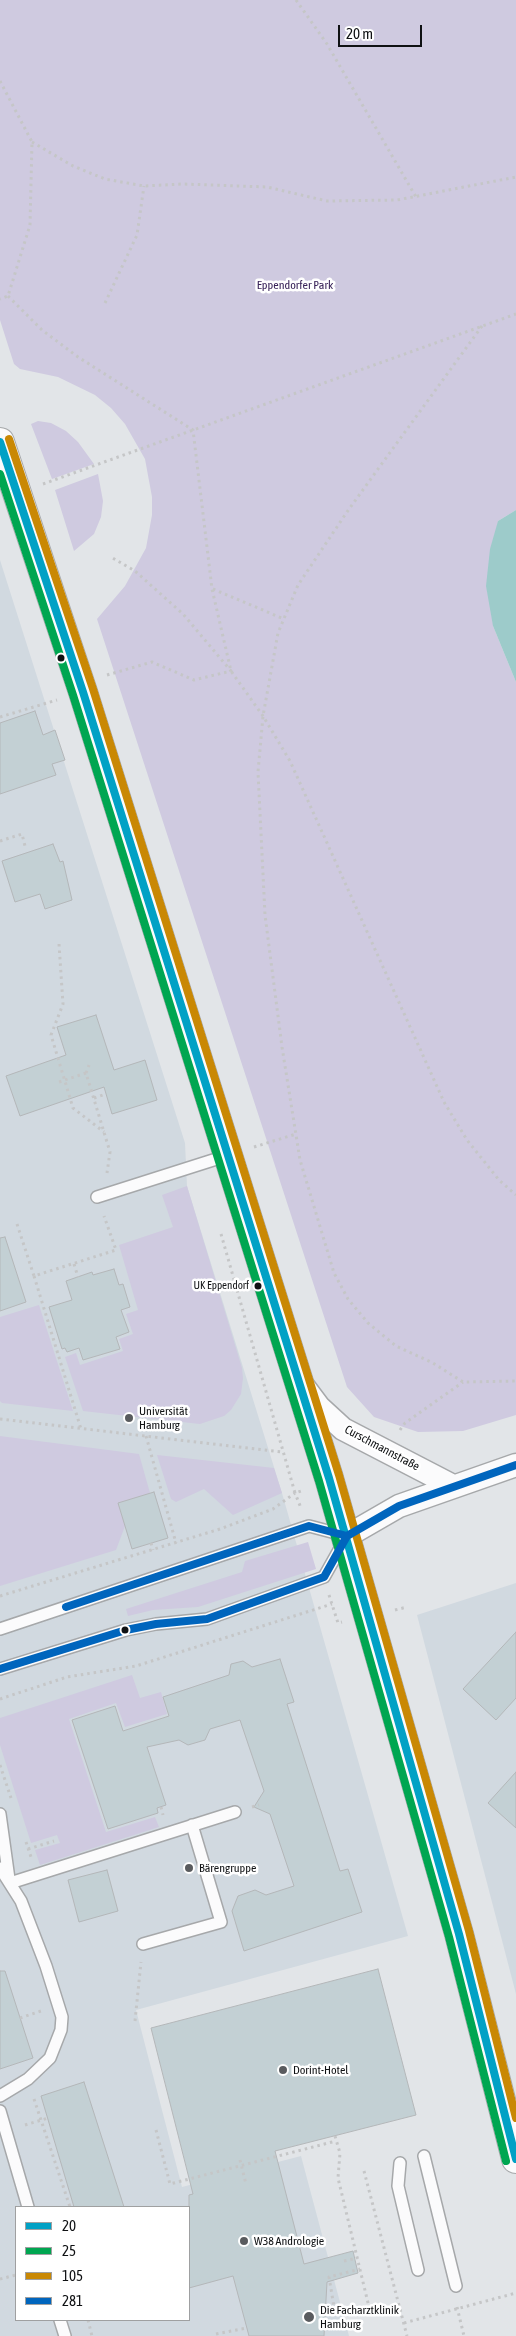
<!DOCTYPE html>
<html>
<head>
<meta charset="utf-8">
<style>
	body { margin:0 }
	#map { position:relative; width:516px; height:2336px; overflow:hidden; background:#e2e5e8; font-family:"Asap Condensed",sans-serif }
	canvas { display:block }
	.legend { position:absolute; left:15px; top:2206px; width:175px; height:115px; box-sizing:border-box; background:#fff; border:1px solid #9fa0a1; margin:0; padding:6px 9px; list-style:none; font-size:15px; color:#0f1113 }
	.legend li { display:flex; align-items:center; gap:10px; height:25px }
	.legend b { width:25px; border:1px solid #9fa0a1 }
	.scale { position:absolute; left:338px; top:25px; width:84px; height:22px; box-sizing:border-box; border:2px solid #0f1113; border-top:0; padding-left:6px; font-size:15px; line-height:18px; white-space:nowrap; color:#0f1113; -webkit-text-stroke:4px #fff; paint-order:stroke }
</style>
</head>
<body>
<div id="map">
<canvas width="516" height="2336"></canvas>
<ul class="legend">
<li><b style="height:6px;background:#01a1c5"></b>20</li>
<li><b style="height:6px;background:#00a651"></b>25</li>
<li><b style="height:6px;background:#c98804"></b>105</li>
<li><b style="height:6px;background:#0065bd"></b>281</li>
</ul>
<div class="scale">20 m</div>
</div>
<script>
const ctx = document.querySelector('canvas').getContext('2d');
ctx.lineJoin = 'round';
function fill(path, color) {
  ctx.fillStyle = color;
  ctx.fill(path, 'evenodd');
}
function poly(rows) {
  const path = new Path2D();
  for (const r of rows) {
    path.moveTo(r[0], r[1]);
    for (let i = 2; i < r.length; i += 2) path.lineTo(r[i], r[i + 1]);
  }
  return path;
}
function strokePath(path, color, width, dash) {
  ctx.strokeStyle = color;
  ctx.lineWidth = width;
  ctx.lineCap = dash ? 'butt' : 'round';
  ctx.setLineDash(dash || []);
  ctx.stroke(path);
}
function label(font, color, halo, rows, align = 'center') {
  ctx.font = font + ' "Asap Condensed",sans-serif';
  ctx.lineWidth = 5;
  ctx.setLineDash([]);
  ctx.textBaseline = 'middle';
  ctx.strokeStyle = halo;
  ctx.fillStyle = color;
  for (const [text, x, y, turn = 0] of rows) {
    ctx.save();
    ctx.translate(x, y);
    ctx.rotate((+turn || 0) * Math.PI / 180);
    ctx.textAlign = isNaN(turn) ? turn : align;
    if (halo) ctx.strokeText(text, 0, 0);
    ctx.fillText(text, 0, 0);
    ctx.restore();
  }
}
const built = poly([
	[0,560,185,1143,187,1186,282,1493,408,1936,136,2010,182,2187,301,2156,349,2336,0,2336],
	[16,2207,189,2207,189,2320,16,2320],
	[516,1583,516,1994,417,1615]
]);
const green = poly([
	[0,0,516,0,516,510,498,521,493,626,516,682,516,1415,463,1431,418,1432,374,1417,347,1387,97,619,125,586,146,548,152,515,152,497,145,459,125,424,111,408,95,395,58,377,20,369,14,364,0,320],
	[38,421,51,423,66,431,78,442,94,464,52,479,31,424],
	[98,474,103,501,101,517,94,534,74,551,55,490],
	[187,1186,242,1368,243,1378,241,1394,231,1410,224,1416,200,1424,83,1411,65,1357,76,1353,80,1365,123,1351,119,1339,133,1334,126,1314,138,1310,119,1245,173,1227,162,1195],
	[39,1305,73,1411,2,1403,0,1401,0,1317],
	[0,1436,139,1454,150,1493,125,1526,116,1550,0,1586],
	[157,1455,274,1468,282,1493,233,1515,204,1489,176,1502,171,1499],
	[308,1542,316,1569,198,1607,153,1610,128,1616,126,1609,242,1572,245,1561],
	[132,1675,140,1698,161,1692,167,1714,125,1727,116,1703,69,1719,106,1832,155,1817,159,1827,40,1865,35,1850,60,1843,57,1835,31,1843,0,1745,0,1718]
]);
const water = poly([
	[516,510,516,682,493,626,486,586,490,549,498,521]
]);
const building = poly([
	[35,711,43,735,55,730,65,760,52,764,56,775,0,794,0,723,35,711],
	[53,844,60,862,63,861,72,900,45,909,40,894,15,902,2,861,53,844],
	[96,1015,114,1070,145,1060,157,1100,112,1114,104,1087,20,1116,6,1076,66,1055,57,1027,96,1015],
	[5,1237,26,1302,0,1311,0,1238,5,1237],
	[114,1269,119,1285,123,1284,130,1307,121,1310,129,1332,116,1337,120,1349,83,1360,79,1348,67,1352,65,1348,62,1349,49,1307,72,1300,66,1281,92,1272,93,1275,114,1269],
	[154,1492,168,1538,132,1549,118,1503,154,1492],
	[516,1632,516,1698,496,1720,463,1689,516,1632],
	[280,1659,294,1702,287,1704,340,1871,348,1869,362,1912,244,1951,232,1911,238,1896,255,1890,266,1895,294,1886,270,1814,254,1807,264,1791,240,1720,210,1729,205,1740,188,1745,179,1740,147,1747,166,1805,157,1808,158,1813,108,1829,72,1720,115,1706,123,1731,169,1716,163,1697,229,1675,231,1664,243,1661,252,1667,280,1659],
	[516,1772,516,1828,488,1803,516,1772],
	[107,1870,118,1911,79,1922,68,1880,107,1870],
	[378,1969,416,2115,275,2151,304,2264,353,2251,358,2273,327,2282,324,2336,249,2336,233,2276,189,2288,189,2195,193,2194,151,2028,378,1969],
	[0,1971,5,1971,33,2058,0,2069,0,1971],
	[84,2082,124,2207,74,2207,41,2096,84,2082]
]);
const path = poly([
	[296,0,327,44,416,197],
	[0,81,32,142,30,225,8,296,0,299],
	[32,142,73,166,105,179,144,186,183,184,267,187,327,201,397,200,516,177],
	[8,296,42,330,78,357,193,430,212,589,231,671,263,716,290,761,444,1102,467,1140,499,1180,516,1195],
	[105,303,137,235,144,186],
	[482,326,349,509,298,585,278,633,263,716,258,772,265,915,282,1047,300,1160,334,1273,348,1299,368,1323,396,1346,433,1363,463,1382,516,1381],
	[43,484,516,314],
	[213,589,284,619],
	[107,675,152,662,194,680,231,671,183,614,135,571,111,557],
	[0,717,57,700],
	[0,841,22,834,25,846],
	[59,944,63,1004,51,1035,73,1108,104,1132],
	[86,1073,89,1065],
	[59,1082,86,1073,110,1152,107,1173],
	[94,1098,106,1094],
	[254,1147,296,1134],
	[17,1224,34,1276,116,1250,104,1216],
	[221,1234,295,1493,304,1490],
	[74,1264,78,1277],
	[34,1276,81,1429],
	[0,1419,282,1452],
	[400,1430,405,1423,463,1382],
	[146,1436,176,1543],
	[151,1543,153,1550],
	[329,1595,338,1623,342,1622],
	[0,1596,220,1529,273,1509,295,1493,301,1508],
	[395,1610,407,1607],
	[0,1699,67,1677,136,1666,332,1604],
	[0,1765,11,1798],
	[161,1807,163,1815],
	[252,1807,259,1805],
	[26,1842,31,1857],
	[28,1849,54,1841],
	[20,2018,41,2011],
	[135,2021,141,1962],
	[34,2099,70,2207],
	[25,2125,48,2118],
	[156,2130,170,2184,336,2141],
	[335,2136,340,2153,338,2178,369,2307],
	[364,2171,407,2336],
	[344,2261,357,2258],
	[0,2279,16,2275],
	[457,2307,464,2336],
	[346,2313,335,2313,329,2277,360,2269],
	[88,2320,92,2336],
	[404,2323,516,2293],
	[216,2334,247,2328]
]);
const lane = poly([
	[97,1197,229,1155],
	[0,1629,309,1526,347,1536,324,1577,207,1619,156,1624,126,1630,0,1669],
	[0,1814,9,1879],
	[0,1868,21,1901,46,1966,62,2017,61,2030,50,2058,28,2079,0,2096],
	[10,1883,235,1812],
	[143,1944,221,1922,192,1825],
	[0,2111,28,2207],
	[424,2156,456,2286],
	[400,2163,398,2186,418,2270],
	[60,2320,65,2336]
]);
const street = poly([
	[304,1387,319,1407,343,1429,453,1486],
	[347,1536,399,1506,516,1465]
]);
const secondary = poly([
	[0,442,83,692,329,1478,459,1934,516,2159]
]);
const pathBridge = poly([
	[240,2160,246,2184]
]);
const bus1 = poly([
	[0,442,83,692,329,1478,459,1934,516,2159]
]);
const bus2 = poly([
	[0,474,73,695,319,1481,449,1937,506,2161]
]);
const bus3 = poly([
	[9,439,93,689,339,1475,469,1931,516,2118]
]);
const bus4 = poly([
	[347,1536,399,1506,516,1465],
	[66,1607,309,1526,347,1536],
	[0,1669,126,1630,156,1624,207,1619,324,1577,347,1536]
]);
const markers = [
	[61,658,4.5,"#0f1113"],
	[258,1286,4.5,"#0f1113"],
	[129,1418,5,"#595b5e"],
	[125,1630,4.5,"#0f1113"],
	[189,1868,5,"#595b5e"],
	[283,2070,5,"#595b5e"],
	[244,2241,5,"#595b5e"],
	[309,2317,6,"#595b5e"]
];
const busNames = [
	["UK Eppendorf",249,1286]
];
const parkNames = [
	["Eppendorfer Park",295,285]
];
const poiNames = [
	["Universität",139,1411],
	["Hamburg",139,1425],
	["Bärengruppe",199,1868],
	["Dorint-Hotel",293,2070],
	["W38 Andrologie",254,2241],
	["Die Facharztklinik",320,2310],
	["Hamburg",320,2324]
];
const streetNames = [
	["Curschmannstraße",382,1448,28]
];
fill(built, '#d1d9e0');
fill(green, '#cfcae0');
fill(water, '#9dcbca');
fill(building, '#c3d0d4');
strokePath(building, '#b4b7b9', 1);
strokePath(lane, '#a6a8aa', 14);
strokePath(street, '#a6a8aa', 25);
strokePath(secondary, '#a6a8aa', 30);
strokePath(path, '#c5c6c7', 3, [2.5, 4]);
strokePath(lane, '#fbfbfc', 11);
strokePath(street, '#fbfbfc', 22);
strokePath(secondary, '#fbfbfc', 28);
strokePath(pathBridge, '#c5c6c7', 3, [2.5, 4]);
strokePath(bus1, '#01a1c5', 8);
strokePath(bus2, '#00a651', 8);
strokePath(bus3, '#c98804', 8);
strokePath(bus4, '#0065bd', 8);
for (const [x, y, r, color] of markers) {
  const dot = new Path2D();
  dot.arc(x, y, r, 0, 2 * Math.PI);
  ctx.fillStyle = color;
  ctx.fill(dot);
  strokePath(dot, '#fff', 2);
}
label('11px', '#0f1113', '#fff', busNames, 'right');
label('12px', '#382258', '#fff', parkNames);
label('12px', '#0f1113', '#fff', poiNames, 'left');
label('12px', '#0f1113', '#fff', streetNames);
</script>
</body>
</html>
